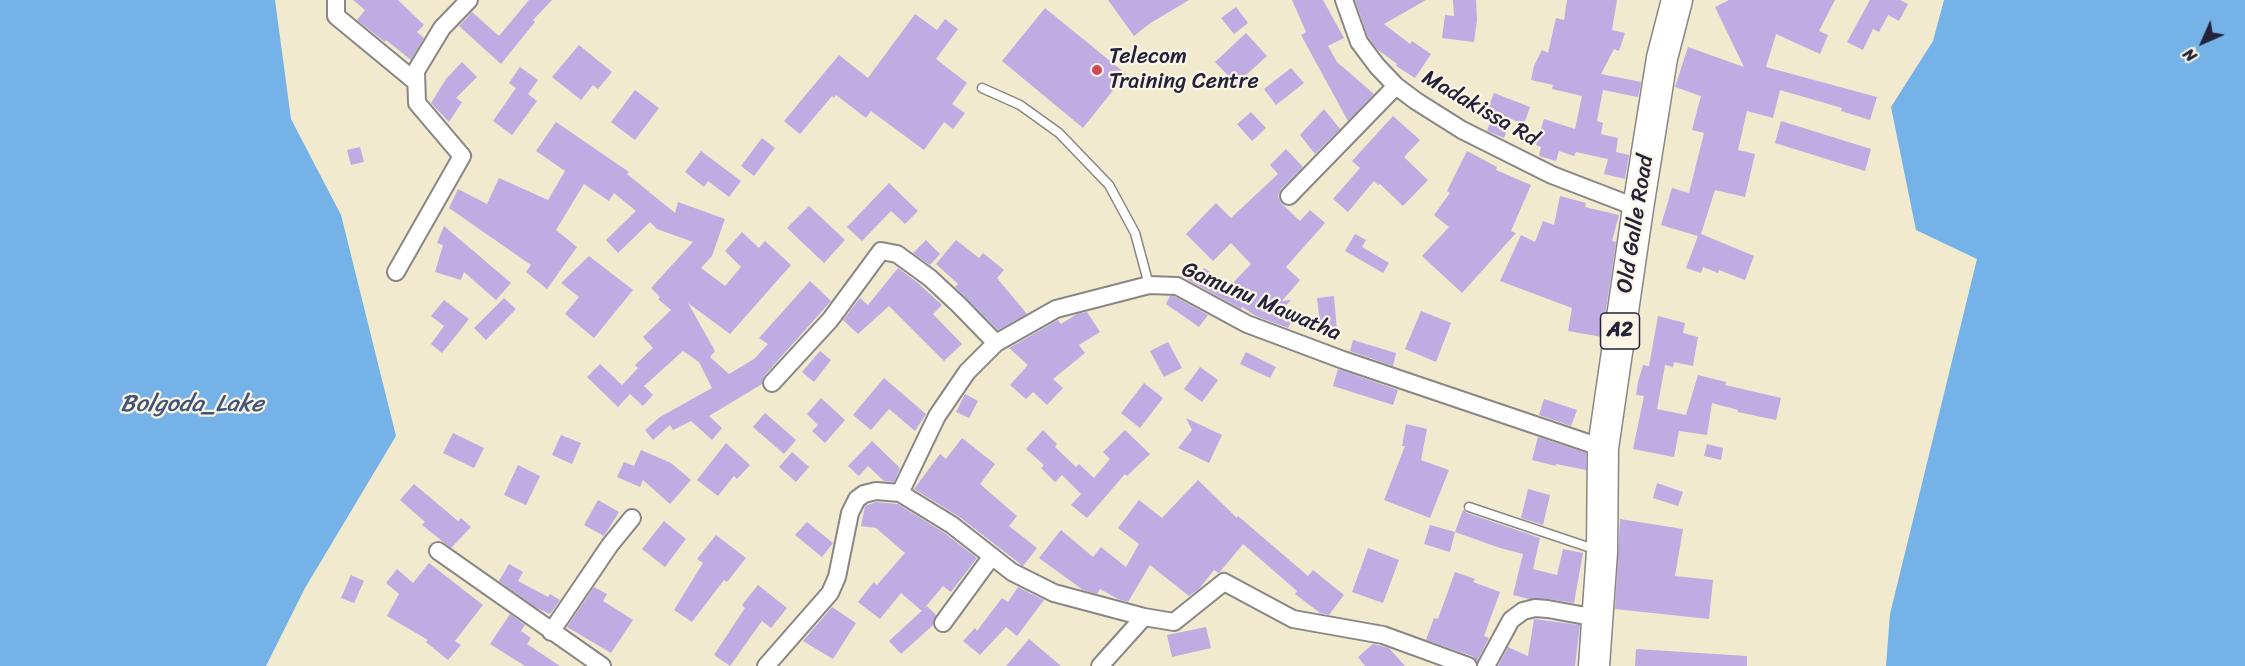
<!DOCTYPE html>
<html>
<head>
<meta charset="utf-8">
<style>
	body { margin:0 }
	#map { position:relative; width:2245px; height:666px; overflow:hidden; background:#f1eacf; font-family:Sriracha,sans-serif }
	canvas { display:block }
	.north { position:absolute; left:2173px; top:12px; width:60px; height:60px; -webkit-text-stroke:4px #fcf5e5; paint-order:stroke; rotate:225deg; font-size:16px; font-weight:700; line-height:24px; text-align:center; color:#22223b }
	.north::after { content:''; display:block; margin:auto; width:21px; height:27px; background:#22223b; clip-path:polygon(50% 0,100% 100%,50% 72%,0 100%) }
</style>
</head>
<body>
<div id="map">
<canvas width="2245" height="666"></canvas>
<div class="north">N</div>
</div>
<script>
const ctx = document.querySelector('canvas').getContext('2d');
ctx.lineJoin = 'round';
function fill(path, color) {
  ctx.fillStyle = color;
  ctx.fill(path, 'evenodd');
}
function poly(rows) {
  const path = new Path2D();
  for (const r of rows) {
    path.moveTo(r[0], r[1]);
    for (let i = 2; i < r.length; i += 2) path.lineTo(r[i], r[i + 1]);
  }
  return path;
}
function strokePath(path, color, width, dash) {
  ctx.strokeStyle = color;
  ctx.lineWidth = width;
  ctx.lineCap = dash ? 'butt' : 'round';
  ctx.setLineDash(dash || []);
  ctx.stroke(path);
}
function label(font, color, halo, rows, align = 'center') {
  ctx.font = font + ' Sriracha,sans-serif';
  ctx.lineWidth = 4.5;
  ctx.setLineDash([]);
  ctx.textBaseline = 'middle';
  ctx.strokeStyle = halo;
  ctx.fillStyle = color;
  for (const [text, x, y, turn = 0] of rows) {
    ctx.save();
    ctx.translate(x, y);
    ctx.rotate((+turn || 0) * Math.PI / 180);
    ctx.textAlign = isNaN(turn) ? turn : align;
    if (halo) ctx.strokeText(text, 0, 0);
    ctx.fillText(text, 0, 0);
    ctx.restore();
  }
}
const water = poly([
	[0,0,275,0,291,119,341,215,396,436,305,588,266,666,0,666],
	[1944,0,2245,0,2245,666,1886,666,1890,614,1977,259,1916,230,1891,107,1933,41]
]);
const building = poly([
	[353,0,398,0,424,25,417,32,424,38,411,60,386,40,385,42,357,20,365,10],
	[529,0,552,0,533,20,535,22,501,64,459,26,472,12,499,36],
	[1108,0,1189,0,1149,24,1134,36],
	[1292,0,1323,0,1344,38,1328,46,1337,62,1374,94,1348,121,1301,35,1306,32],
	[1355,0,1426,0,1384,24,1410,44,1412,41,1431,54,1415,78,1396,66,1397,64,1377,49,1368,37],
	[1453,0,1476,0,1477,20,1474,42,1442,38,1445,15,1454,16],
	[1567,0,1617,0,1612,30,1625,33,1619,51,1614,49,1601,74,1641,82,1640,88,1638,97,1603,90,1597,121,1603,123,1601,134,1618,138,1616,152,1629,155,1625,179,1604,174,1608,159,1576,152,1574,156,1559,151,1556,161,1539,156,1541,147,1536,145,1544,119,1575,129,1582,96,1552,89,1553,85,1531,80,1534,66,1542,50,1548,53,1556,18,1564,20],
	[1729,0,1835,0,1819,31,1828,35,1820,54,1776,34,1766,67,1877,97,1870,120,1841,111,1842,108,1780,90,1773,118,1747,111,1738,150,1755,154,1745,197,1715,190,1701,234,1754,256,1745,280,1719,270,1718,273,1703,267,1701,273,1686,268,1698,236,1661,225,1672,188,1689,193,1704,133,1692,130,1701,96,1675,87,1688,47,1744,67,1715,7],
	[1870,0,1900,0,1908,4,1899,21,1888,15,1879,32,1873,29,1863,50,1847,42],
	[1236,7,1248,23,1234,34,1221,18],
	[1045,8,1126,74,1083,128,1002,61],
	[915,14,937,30,945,19,958,29,936,59,967,83,952,104,965,113,953,129,944,122,924,150,871,111,866,118,836,95,834,98,832,96,800,134,784,121,839,55,868,78],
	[1246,33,1267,56,1236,84,1215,62],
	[579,45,612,72,598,89,593,85,581,100,552,77],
	[462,62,477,77,456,98,462,102,449,122,431,103,446,79],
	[520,67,538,80,528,94,537,101,512,135,493,121,516,88,509,83],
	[1291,68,1304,83,1276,105,1264,89],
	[635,90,659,108,635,140,611,122],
	[1494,93,1530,107,1524,124,1511,119,1504,138,1487,131,1494,111,1488,108],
	[1324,109,1340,129,1315,154,1300,135],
	[1251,112,1266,128,1252,141,1237,124],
	[1393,116,1420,140,1404,157,1428,180,1403,206,1380,184,1378,185,1374,181,1348,212,1333,199,1360,168,1352,161],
	[1781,121,1871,149,1865,171,1775,143],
	[556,122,629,172,627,174,675,213,678,202,725,219,712,256,701,268,725,286,741,267,725,251,742,232,759,248,765,241,791,265,730,334,688,303,715,351,710,357,729,374,754,359,768,344,759,338,810,281,831,301,764,376,762,384,709,416,722,428,712,440,691,421,673,430,670,425,653,440,645,430,660,417,712,388,699,362,683,351,644,386,653,395,643,406,630,394,618,407,587,377,600,364,622,385,638,368,635,365,653,348,643,337,671,310,658,299,660,297,651,288,693,242,657,229,650,222,618,253,606,240,636,211,614,193,609,201,584,184,556,230,577,247,547,289,526,272,531,265,449,208,458,189,487,204,499,178,548,200,565,171,536,151],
	[762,138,775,148,754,176,741,166],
	[360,147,364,162,351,165,347,150],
	[1286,149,1303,167,1281,189,1278,196,1281,203,1300,221,1310,210,1325,223,1286,267,1300,280,1282,301,1291,300,1276,316,1291,322,1288,328,1256,316,1242,307,1241,309,1181,276,1185,269,1198,277,1204,268,1230,286,1251,264,1231,243,1213,261,1186,234,1216,203,1231,218,1278,174,1270,165],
	[701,151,741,181,729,197,708,181,704,187,685,172],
	[1467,151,1497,167,1496,170,1531,185,1511,231,1516,233,1462,293,1422,256,1449,227,1434,215,1450,193,1447,191],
	[889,183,918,211,905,224,891,211,862,241,847,227],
	[1560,196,1586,203,1585,207,1619,215,1612,241,1616,242,1602,337,1568,331,1572,308,1500,281,1521,235,1535,242,1543,221,1554,225],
	[809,206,845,240,824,263,787,228],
	[444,226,511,283,496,300,464,272,461,280,435,272,443,245,437,243],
	[1355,234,1366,240,1362,247,1389,263,1383,273,1345,251],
	[926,240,940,254,930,265,913,253],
	[956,240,979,258,983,253,1004,270,997,278,1027,314,998,330,955,287,958,284,936,264],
	[589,256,633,290,594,338,565,314,579,297,561,283],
	[898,268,918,283,942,305,933,314,962,344,944,361,889,306,858,334,843,320,860,298,868,305],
	[1170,296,1174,296,1208,315,1199,327,1166,304],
	[1334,296,1337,331,1321,333,1317,298],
	[504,298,516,309,486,340,474,328],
	[444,300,469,319,442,353,431,344,444,326,431,316],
	[1421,311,1451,323,1436,362,1405,349],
	[1087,312,1100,332,1079,345,1085,353,1053,379,1063,388,1047,405,1033,392,1026,399,1010,385,1028,365,1009,348,1058,320,1061,324,1077,314],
	[1658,316,1685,323,1683,333,1698,337,1693,366,1674,362,1673,367,1665,365,1657,409,1686,415,1698,375,1726,382,1725,385,1781,398,1776,420,1738,412,1738,410,1712,403,1707,435,1679,431,1674,457,1633,449,1644,396,1636,395,1638,382,1643,365,1649,366],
	[1353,340,1396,353,1393,366,1350,351],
	[1168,342,1182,368,1164,377,1150,351],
	[820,351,831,360,814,382,802,372],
	[1246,352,1276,367,1270,378,1240,364],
	[1200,367,1218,380,1202,402,1184,389],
	[1338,369,1398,390,1393,405,1333,386],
	[884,378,926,414,915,431,889,409,871,430,853,415],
	[1144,383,1163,398,1140,428,1121,413],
	[965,394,978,401,969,418,956,412],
	[821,398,845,420,825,443,812,431,818,425,807,414],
	[1544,399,1577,410,1571,426,1539,415],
	[765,413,796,440,784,454,753,427],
	[1186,418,1222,435,1209,463,1178,448,1192,430],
	[1406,424,1427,429,1421,460,1449,470,1430,518,1384,500,1405,446,1402,446],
	[1043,430,1057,444,1055,447,1076,467,1079,464,1094,478,1110,459,1103,452,1125,430,1150,454,1127,476,1125,474,1087,518,1071,505,1081,494,1062,475,1055,482,1041,468,1044,465,1026,449],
	[453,433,484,448,474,468,443,453],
	[561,435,581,443,572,464,552,455],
	[1538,437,1586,453,1586,470,1556,464,1556,466,1532,460],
	[962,438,995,464,980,484,1017,516,1009,526,1037,548,1023,566,958,516,914,489,940,454,946,459],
	[872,441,900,468,894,482,884,481,868,466,859,476,848,466],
	[726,443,750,465,737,479,734,476,718,496,697,480],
	[1707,444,1723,448,1721,460,1704,456],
	[641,450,671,463,691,480,670,504,643,480,640,487,617,477,624,462,634,466],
	[792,452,809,467,796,482,779,467],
	[518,465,540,476,526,505,504,495],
	[1198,480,1237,518,1238,516,1308,576,1313,570,1344,595,1329,615,1320,613,1295,594,1297,591,1243,544,1219,573,1214,570,1199,589,1189,596,1150,565,1128,602,1118,599,1100,589,1097,594,1083,590,1039,558,1061,530,1093,557,1101,547,1126,567,1139,544,1118,528,1139,500,1162,518],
	[1657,483,1683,492,1678,506,1653,498],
	[414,484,458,521,461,518,471,527,451,548,422,525,425,522,400,500],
	[1528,489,1550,495,1543,525,1521,518],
	[598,500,619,512,604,536,584,525],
	[876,502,898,504,946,534,977,558,951,592,943,586,922,611,901,593,880,619,858,602,874,582,877,585,905,553,876,528,861,526,865,506],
	[1463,510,1467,513,1540,538,1533,569,1557,575,1563,549,1583,553,1574,603,1549,599,1529,599,1513,595,1523,554,1500,548,1455,532],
	[1620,519,1683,529,1675,576,1713,580,1709,619,1615,609],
	[664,521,686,539,665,567,642,549],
	[807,522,833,543,822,557,795,535],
	[1430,525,1455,532,1450,552,1424,544],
	[716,535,746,558,727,582,724,580,692,622,674,610,703,563,697,559],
	[1368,548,1399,560,1383,603,1352,592],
	[429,563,483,605,455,641,461,645,448,660,426,642,428,640,387,616,399,594,386,583,397,569,413,583],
	[509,564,523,572,518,581,548,597,550,594,560,600,550,614,535,607,499,581],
	[1455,572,1475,579,1473,582,1500,592,1484,636,1489,638,1477,661,1472,656,1426,640,1434,618,1438,619],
	[351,575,364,581,354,603,341,598],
	[758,585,787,608,771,628,762,621,730,666,714,655,745,608,742,605],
	[594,587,607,594,603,601,633,620,611,653,567,627],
	[1018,587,1044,600,1017,636,1006,627,980,655,963,641,975,628,977,631,1002,598,1008,602],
	[927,606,936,615,933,625,901,654,889,641],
	[832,607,856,623,833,659,803,641],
	[510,614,525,625,521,631,531,638,527,644,560,666,525,666,490,644],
	[1534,619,1580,625,1575,666,1498,666,1508,647,1528,656],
	[1206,627,1211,648,1172,657,1167,635],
	[1029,639,1061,666,1006,666],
	[1373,644,1389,648,1405,666,1365,666,1358,657],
	[1636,649,1747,656,1747,666,1635,666]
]);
const lane = poly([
	[982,88,1020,105,1059,133,1109,185,1135,233,1149,285],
	[1469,507,1597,550]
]);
const street = poly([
	[336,0,336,16,416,82],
	[1344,0,1359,42,1377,66,1396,86,1416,101,1462,130,1552,175,1638,208],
	[1289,196,1396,86],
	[396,272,462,156,417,103,416,71,442,28,469,0],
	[772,383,830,320,881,251,897,254,930,278,959,305,996,343],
	[900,493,952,525,1012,572,1054,593,1144,617,1174,622,1224,582,1293,619,1383,635,1468,666],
	[438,551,602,666],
	[943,623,992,556],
	[551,632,610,545,632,518],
	[766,666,830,593,837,577,850,513,857,499,864,494,876,491,900,493,937,416,967,372,996,343,1056,309,1149,285,1177,286,1247,324,1343,360,1603,448],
	[1100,666,1144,617],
	[1486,666,1511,620,1523,611,1535,608,1548,609,1597,618]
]);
const highway = poly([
	[1594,666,1602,552,1603,448,1638,208,1662,58,1677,0]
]);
const markers = [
	[1097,70,6,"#d1495b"]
];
const shields = [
	[1620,331,39]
];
const shieldNames = [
	["A2",1620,331]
];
const poiNames = [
	["Telecom",1109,57],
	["Training Centre",1109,82]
];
const streetNames = [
	["Madakissa Rd",1480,109,30],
	["Old Galle Road",1636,224,-81],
	["Gamunu Mawatha",1261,302,23]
];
const waterNames = [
	["Bolgoda_Lake",192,405]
];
fill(water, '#74b2e7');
fill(building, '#beace2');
strokePath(lane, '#8a8685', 11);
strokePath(street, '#8a8685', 20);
strokePath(highway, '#8a8685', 33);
strokePath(lane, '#fff', 8);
strokePath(street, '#fff', 16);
strokePath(highway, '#fff', 30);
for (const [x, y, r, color] of markers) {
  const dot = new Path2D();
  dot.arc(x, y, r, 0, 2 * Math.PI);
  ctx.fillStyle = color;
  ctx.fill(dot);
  strokePath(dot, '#fcf5e5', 2);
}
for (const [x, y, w] of shields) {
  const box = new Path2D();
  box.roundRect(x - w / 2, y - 18, w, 36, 4.5);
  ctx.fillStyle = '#fcf5e5';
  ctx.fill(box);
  strokePath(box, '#22223b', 1.5);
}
label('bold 21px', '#22223b', null, shieldNames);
label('22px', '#22223b', '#fcf5e5', poiNames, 'left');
label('22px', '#22223b', '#fcf5e5', streetNames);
label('italic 24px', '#3f5477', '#fcf5e5', waterNames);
</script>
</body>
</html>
